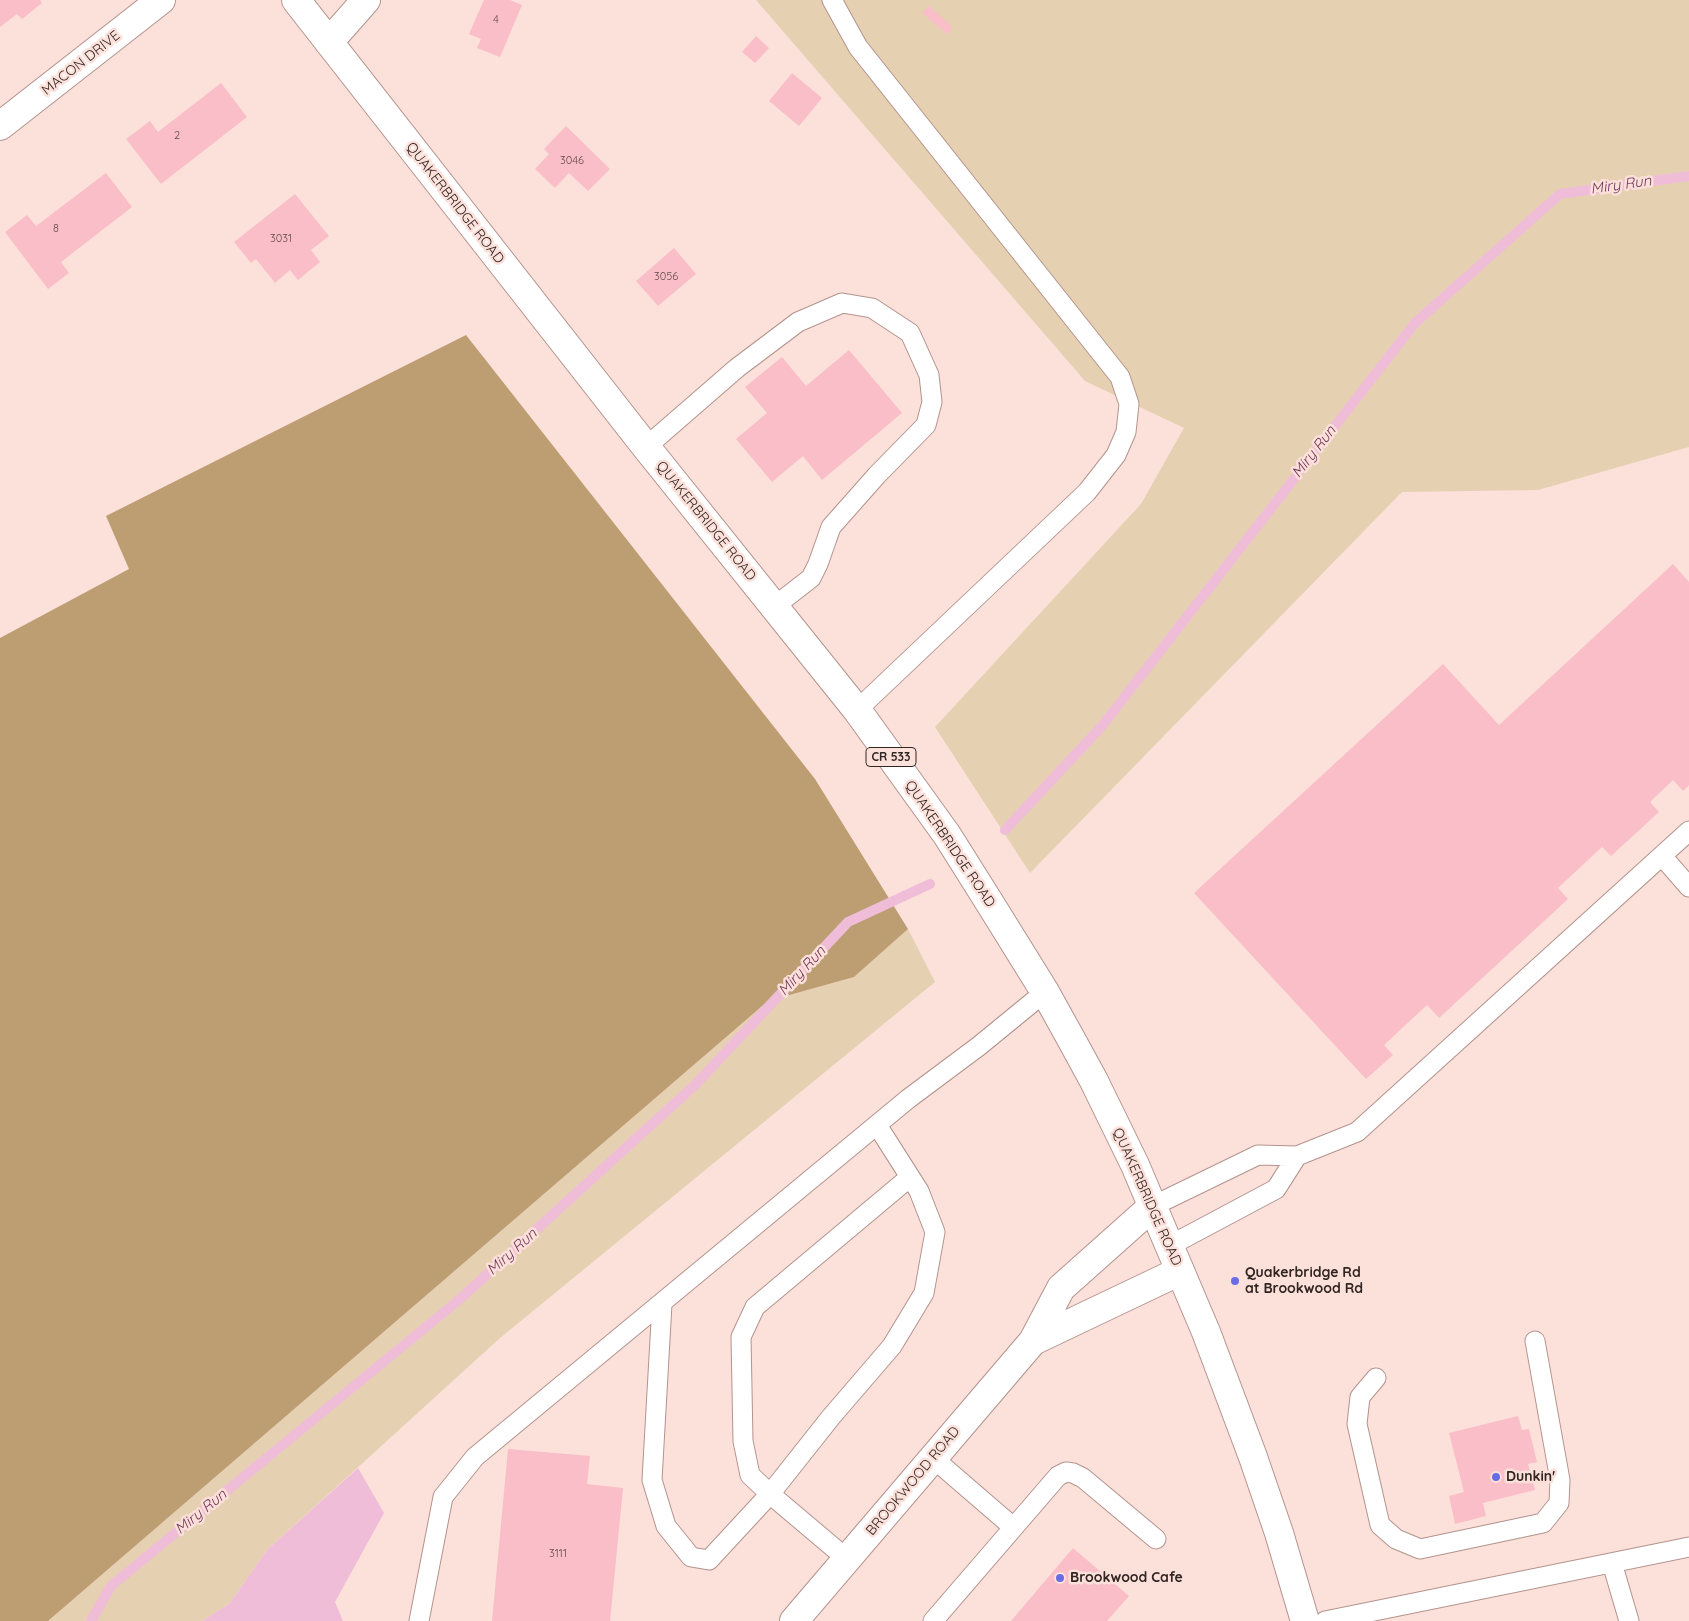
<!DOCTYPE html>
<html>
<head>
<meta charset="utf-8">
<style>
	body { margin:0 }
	canvas { display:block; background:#fce0da }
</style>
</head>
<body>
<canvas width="1689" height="1621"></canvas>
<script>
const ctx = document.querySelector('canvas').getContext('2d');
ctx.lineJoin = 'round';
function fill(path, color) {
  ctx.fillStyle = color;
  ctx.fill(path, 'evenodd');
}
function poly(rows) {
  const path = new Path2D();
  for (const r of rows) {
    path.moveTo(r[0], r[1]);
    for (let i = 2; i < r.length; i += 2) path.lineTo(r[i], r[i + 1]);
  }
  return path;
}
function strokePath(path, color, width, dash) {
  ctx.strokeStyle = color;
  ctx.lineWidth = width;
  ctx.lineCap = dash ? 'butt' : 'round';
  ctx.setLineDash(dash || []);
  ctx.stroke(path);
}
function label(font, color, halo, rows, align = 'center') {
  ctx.font = font + ' Quicksand,sans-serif';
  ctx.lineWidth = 5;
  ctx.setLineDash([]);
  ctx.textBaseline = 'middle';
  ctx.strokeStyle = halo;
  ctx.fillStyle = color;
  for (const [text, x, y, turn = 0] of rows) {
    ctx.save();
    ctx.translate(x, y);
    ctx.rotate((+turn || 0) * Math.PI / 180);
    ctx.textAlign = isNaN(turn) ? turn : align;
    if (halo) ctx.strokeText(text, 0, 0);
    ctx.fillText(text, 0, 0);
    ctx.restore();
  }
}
const green = poly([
	[756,0,1689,0,1689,447,1538,490,1402,492,1030,873,935,727,1141,504,1184,428,1085,381],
	[908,929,935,982,500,1338,267,1550,230,1603,202,1621,48,1621,768,1001,854,977]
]);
const forest = poly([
	[466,335,815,779,908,929,854,977,768,1001,48,1621,0,1621,0,638,129,569,106,516]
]);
const water = poly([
	[358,1468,384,1513,335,1602,343,1621,202,1621,230,1603,267,1550]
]);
const stream = poly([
	[1005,830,1102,726,1415,323,1560,194,1689,176],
	[91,1621,111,1586,460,1299,695,1085,848,922,930,884]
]);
const building = poly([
	[0,0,40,0,42,3,22,19,17,14,0,27],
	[484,0,510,0,522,5,500,57,477,48,481,39,469,34],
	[929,6,953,27,947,34,922,13],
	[756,36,769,48,755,63,742,52],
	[792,73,822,98,799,126,769,101],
	[221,83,247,117,161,184,126,139,150,121,158,132],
	[566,126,610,169,588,191,569,173,555,188,535,169,549,154,544,149],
	[106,173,132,207,61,262,69,273,48,289,5,232,27,215,36,226],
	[295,194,329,236,311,250,320,262,298,280,290,270,275,283,256,259,251,263,234,242],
	[674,248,696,274,658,306,636,281],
	[849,350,902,413,822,480,803,456,772,482,736,439,767,413,745,387,782,357,806,386],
	[1673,564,1689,582,1689,785,1683,791,1673,780,1650,802,1659,812,1611,856,1602,847,1558,888,1568,899,1439,1018,1427,1005,1384,1045,1393,1055,1366,1079,1194,893,1443,664,1499,725],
	[1518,1416,1522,1430,1529,1429,1537,1462,1528,1464,1535,1490,1483,1503,1486,1516,1455,1524,1449,1496,1464,1492,1449,1433],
	[508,1449,590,1456,587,1484,623,1488,610,1621,492,1621],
	[1073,1548,1129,1596,1107,1621,1011,1621]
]);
const lane = poly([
	[832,0,858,47,1120,377,1129,404,1126,432,1116,455,1087,492,857,710],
	[646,447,737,368,798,322,842,303,872,308,910,333,929,375,932,402,926,425,877,475,831,527,818,564,811,578,775,606],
	[1662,856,1689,887],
	[1153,1206,1258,1155,1297,1156,1357,1132,1689,831],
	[1169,1246,1276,1189,1297,1156],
	[662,1304,652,1480,666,1526,691,1557,709,1560,770,1494,750,1475,743,1441,741,1337,755,1307,910,1177],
	[1376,1378,1360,1397,1357,1424,1380,1525,1396,1539,1420,1549,1543,1523,1559,1503,1560,1480,1535,1341],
	[933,1458,1013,1527],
	[847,1559,770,1494,831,1417,892,1346,924,1293,935,1232,919,1191,877,1125],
	[1612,1563,1629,1621],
	[419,1621,443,1497,475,1457,908,1099,979,1046,1045,992],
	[933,1621,1058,1476,1066,1472,1073,1473,1083,1478,1156,1539],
	[1325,1621,1689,1547]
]);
const street = poly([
	[329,42,366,0],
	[0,126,161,0],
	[1033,1341,1180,1271],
	[794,1621,1033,1341,1061,1288,1153,1206]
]);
const primary = poly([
	[296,0,646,447,857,710,947,835,991,905,1045,992,1070,1037,1094,1081,1135,1165,1206,1332,1253,1457,1279,1533,1305,1621]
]);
const markers = [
	[1235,1281,5,"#696ce5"],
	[1496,1477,5,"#696ce5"],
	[1060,1578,5,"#696ce5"]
];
const numberNames = [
	["4",496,20],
	["2",177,136],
	["3046",572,161],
	["8",56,229],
	["3031",281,239],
	["3056",666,277],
	["3111",558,1554]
];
const shields = [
	[891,757,50]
];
const shieldNames = [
	["CR 533",891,757]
];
const streetNames = [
	["MACON DRIVE",81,63,-38],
	["QUAKERBRIDGE ROAD",455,203,52],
	["QUAKERBRIDGE ROAD",706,521,51],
	["QUAKERBRIDGE ROAD",950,844,56],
	["QUAKERBRIDGE ROAD",1147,1197,66],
	["BROOKWOOD ROAD",913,1481,-50]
];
const poiNames = [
	["Quakerbridge Rd",1245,1273],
	["at Brookwood Rd",1245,1289],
	["Dunkin'",1506,1477],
	["Brookwood Cafe",1070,1578]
];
const waterNames = [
	["Miry Run",1621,185,-8],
	["Miry Run",1314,452,-52],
	["Miry Run",802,971,-47],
	["Miry Run",512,1252,-42],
	["Miry Run",201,1512,-39]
];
fill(green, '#e6d0b2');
fill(forest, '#bc9e72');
fill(water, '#f0bdd8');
strokePath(stream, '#f0bdd8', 10);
fill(building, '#f9bec7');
strokePath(lane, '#b4938d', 21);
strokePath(street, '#b4938d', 30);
strokePath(primary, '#b4938d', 30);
strokePath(lane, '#fff', 19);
strokePath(street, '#fff', 28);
strokePath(primary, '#fff', 28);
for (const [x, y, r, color] of markers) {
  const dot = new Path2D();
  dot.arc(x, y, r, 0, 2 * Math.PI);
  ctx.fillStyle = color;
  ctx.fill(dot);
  strokePath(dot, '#fce0da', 2);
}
label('11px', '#644c4c', null, numberNames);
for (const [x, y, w] of shields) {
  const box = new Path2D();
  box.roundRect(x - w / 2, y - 9.5, w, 19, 4);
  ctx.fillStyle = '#fce0da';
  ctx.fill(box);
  strokePath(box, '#322623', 1);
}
label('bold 12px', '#322623', null, shieldNames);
label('14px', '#322623', '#fce0da', streetNames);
label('bold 14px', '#322623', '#fce0da', poiNames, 'left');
label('italic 15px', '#74365b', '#fce0da', waterNames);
</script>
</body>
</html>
